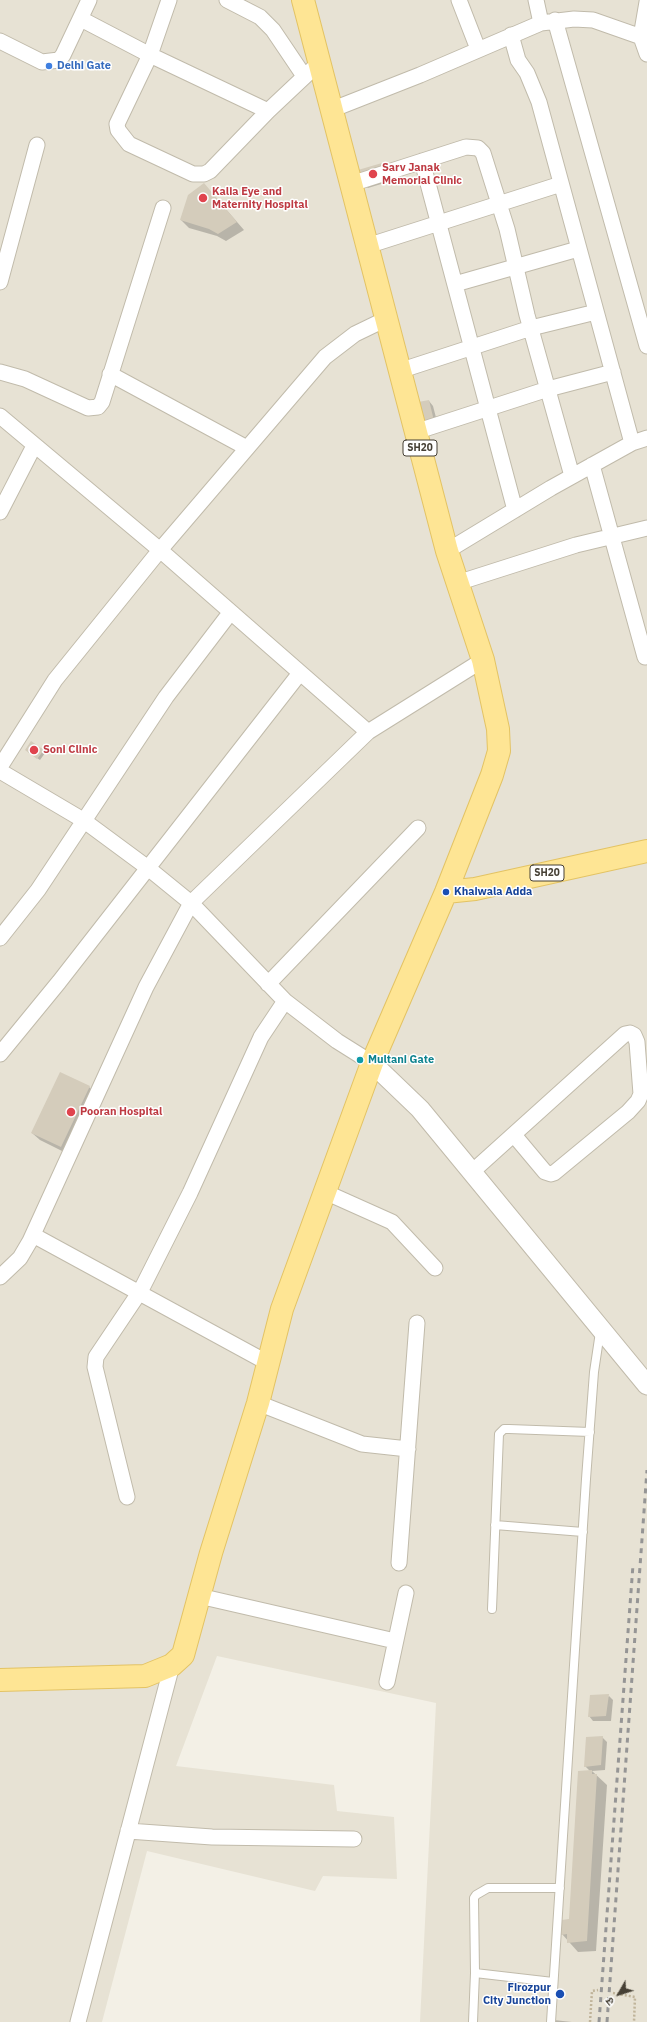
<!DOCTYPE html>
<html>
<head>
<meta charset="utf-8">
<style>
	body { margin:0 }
	#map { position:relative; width:647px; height:2022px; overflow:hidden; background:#f3f0e6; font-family:"IBM Plex Sans","Noto Sans Devanagari",sans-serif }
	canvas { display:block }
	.north { position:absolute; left:599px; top:1974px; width:40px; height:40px; -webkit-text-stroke:3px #fff; paint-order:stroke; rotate:231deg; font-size:11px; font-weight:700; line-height:16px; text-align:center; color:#464035 }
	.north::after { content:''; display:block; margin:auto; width:14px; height:18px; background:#464035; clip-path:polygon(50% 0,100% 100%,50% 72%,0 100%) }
</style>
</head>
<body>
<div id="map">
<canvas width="647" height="2022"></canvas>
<div class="north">उ</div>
</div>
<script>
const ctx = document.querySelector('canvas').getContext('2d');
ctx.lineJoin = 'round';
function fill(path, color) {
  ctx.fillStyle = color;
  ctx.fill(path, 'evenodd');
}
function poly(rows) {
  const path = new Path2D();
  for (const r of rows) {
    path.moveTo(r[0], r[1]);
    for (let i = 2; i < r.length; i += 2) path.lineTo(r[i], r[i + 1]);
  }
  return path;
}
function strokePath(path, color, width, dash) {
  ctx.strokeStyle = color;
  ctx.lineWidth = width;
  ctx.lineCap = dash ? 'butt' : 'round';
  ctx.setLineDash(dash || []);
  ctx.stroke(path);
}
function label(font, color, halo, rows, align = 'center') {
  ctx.font = font + ' "IBM Plex Sans",sans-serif';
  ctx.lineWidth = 3;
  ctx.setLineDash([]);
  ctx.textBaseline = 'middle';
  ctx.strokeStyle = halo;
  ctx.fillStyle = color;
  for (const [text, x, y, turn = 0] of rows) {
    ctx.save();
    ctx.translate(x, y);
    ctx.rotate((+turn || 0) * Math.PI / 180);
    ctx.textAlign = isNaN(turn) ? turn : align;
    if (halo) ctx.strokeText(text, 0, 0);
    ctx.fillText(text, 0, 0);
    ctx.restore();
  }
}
const residential = poly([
	[0,0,647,0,647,2022,420,2022,436,1703,217,1656,176,1766,334,1785,337,1811,394,1817,397,1879,323,1876,315,1891,147,1851,102,2022,0,2022]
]);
const shadow = poly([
	[382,164,387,169,391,181,368,188,363,183],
	[211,192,244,230,226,241,217,236,189,228,181,220],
	[429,401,433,406,439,429,425,433],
	[43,751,45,753,40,760,28,752],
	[89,1087,96,1094,68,1154,40,1140,32,1133],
	[609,1696,613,1700,611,1721,593,1721,589,1716],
	[602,1737,607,1742,605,1770,592,1771,607,1785,596,1951,578,1952,562,1934,570,1920,590,1771,585,1766],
	[554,2020,572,2022,554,2022]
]);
const building = poly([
	[382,163,386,177,362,184,358,170],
	[204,183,237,222,218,234,209,229,180,220,188,195],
	[429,400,435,425,419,428,413,403],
	[31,741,44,750,37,759,25,750],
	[60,1072,90,1086,61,1147,31,1133],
	[609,1694,606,1716,588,1717,590,1695],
	[603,1736,601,1765,584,1767,586,1737],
	[592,1770,592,1774,597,1774,587,1941,567,1943,567,1934,561,1935,562,1920,569,1919,578,1771]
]);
const path = poly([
	[613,1993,635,1997,634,2022],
	[590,2022,592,1991,598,1990]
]);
const service = poly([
	[495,1525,583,1532],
	[492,1609,499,1434,504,1429,509,1429,590,1432],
	[475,1973,553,1982],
	[473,2022,475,1973,474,1898,476,1895,488,1888,560,1888],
	[551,2022,586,1479,594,1372,600,1332]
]);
const minor = poly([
	[169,0,150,55,117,124,118,130,129,144,193,174,204,174,210,171,268,111,319,63],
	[227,0,260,17,273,30,304,76],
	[459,0,478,49],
	[536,0,541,23],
	[647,2,641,37,647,54],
	[81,19,150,55,268,111],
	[555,20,647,346],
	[511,35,518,60,527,73,539,102,632,443],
	[0,41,42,62,59,60,63,55,89,0],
	[331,110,420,75,541,23,574,19,593,20,647,39],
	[422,161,515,510],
	[351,184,466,147,478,148,483,153,507,229,527,315,572,476],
	[367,246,561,184],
	[0,282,37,145],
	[455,284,578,249],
	[399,371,531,328,596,312],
	[0,372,25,379,88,408,98,407,102,402,163,208],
	[110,374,247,448],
	[0,416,160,550,368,732],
	[415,432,548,389,613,372],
	[592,465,645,657],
	[0,512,34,446],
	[447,551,551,488,632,443,647,438],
	[457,583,576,545,647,528],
	[0,767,55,680,160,550,325,357,355,334,386,319],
	[0,771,83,820,148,868,191,903,285,1001,337,1041,372,1063],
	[0,938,38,890,166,697,230,613],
	[268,984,418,828],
	[0,1054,59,982,300,673],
	[473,1171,625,1034,630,1033,634,1035,637,1042,641,1094,638,1101,628,1112,554,1173,551,1174,545,1172,514,1135],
	[325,1192,392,1222,435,1268],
	[33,1235,268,1363],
	[0,1277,20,1258,30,1241,146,987,191,903,368,732,483,660],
	[258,1403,362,1444,408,1449],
	[127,1497,95,1367,96,1357,141,1290,190,1193,261,1037,285,1001],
	[399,1563,417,1323],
	[199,1596,395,1641],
	[387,1682,406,1593],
	[128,1831,212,1837,354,1839],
	[78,2022,172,1665]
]);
const tertiary = poly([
	[372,1063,420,1109,647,1385]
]);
const primary = poly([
	[446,892,475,889,647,851],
	[0,1680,145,1676,172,1665,183,1655,211,1553,258,1403,282,1309,372,1063,446,892,492,775,499,751,498,729,483,660,447,551,303,0]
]);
const rail = poly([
	[599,2022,633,1565],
	[607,2022,647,1470]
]);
const markers = [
	[49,66,4,"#3f7fe0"],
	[373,174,5,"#e0444e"],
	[203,198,5,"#e0444e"],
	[34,750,5,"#e0444e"],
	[446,892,4,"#1a4fb4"],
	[360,1060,4,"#0f9aa8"],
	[71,1112,5,"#e0444e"],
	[560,1994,5,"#1a4fb4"]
];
const shields = [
	[420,448,34],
	[547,873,34]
];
const shieldNames = [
	["SH20",420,448],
	["SH20",547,873]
];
const shopNames = [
	["Delhi Gate",57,66]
];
const healthNames = [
	["Sarv Janak",382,168],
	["Memorial Clinic",382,181],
	["Kalia Eye and",212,192],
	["Maternity Hospital",212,205],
	["Soni Clinic",43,750],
	["Pooran Hospital",80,1112]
];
const transitNames = [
	["Khaiwala Adda",454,892],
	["Firozpur",551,1988,"right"],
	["City Junction",551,2001,"right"]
];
const cultureNames = [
	["Multani Gate",368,1060]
];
fill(residential, '#e7e2d4');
fill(shadow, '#0003');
fill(building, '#d4ccbb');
strokePath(service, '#c1bbab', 10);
strokePath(minor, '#c1bbab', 17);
strokePath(tertiary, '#c1bbab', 21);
strokePath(primary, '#e3c364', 24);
strokePath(path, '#c0b49a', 2.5, [2, 2]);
strokePath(service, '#fff', 8);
strokePath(minor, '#fff', 15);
strokePath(tertiary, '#fff', 19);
strokePath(primary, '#fee594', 22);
strokePath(rail, '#959595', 3, [5, 5]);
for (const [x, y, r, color] of markers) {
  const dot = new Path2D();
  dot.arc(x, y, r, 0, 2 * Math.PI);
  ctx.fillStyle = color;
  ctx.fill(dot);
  strokePath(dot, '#fff', 1.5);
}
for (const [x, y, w] of shields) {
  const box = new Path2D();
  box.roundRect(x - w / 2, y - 8, w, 16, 3);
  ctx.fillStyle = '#fff';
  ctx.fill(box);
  strokePath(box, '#464035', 1);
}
label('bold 10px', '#464035', null, shieldNames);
label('bold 11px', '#366cbe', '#fff', shopNames, 'left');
label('bold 11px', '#be3a42', '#fff', healthNames, 'left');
label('bold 11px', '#164399', '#fff', transitNames, 'left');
label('bold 11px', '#0d838f', '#fff', cultureNames, 'left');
</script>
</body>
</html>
